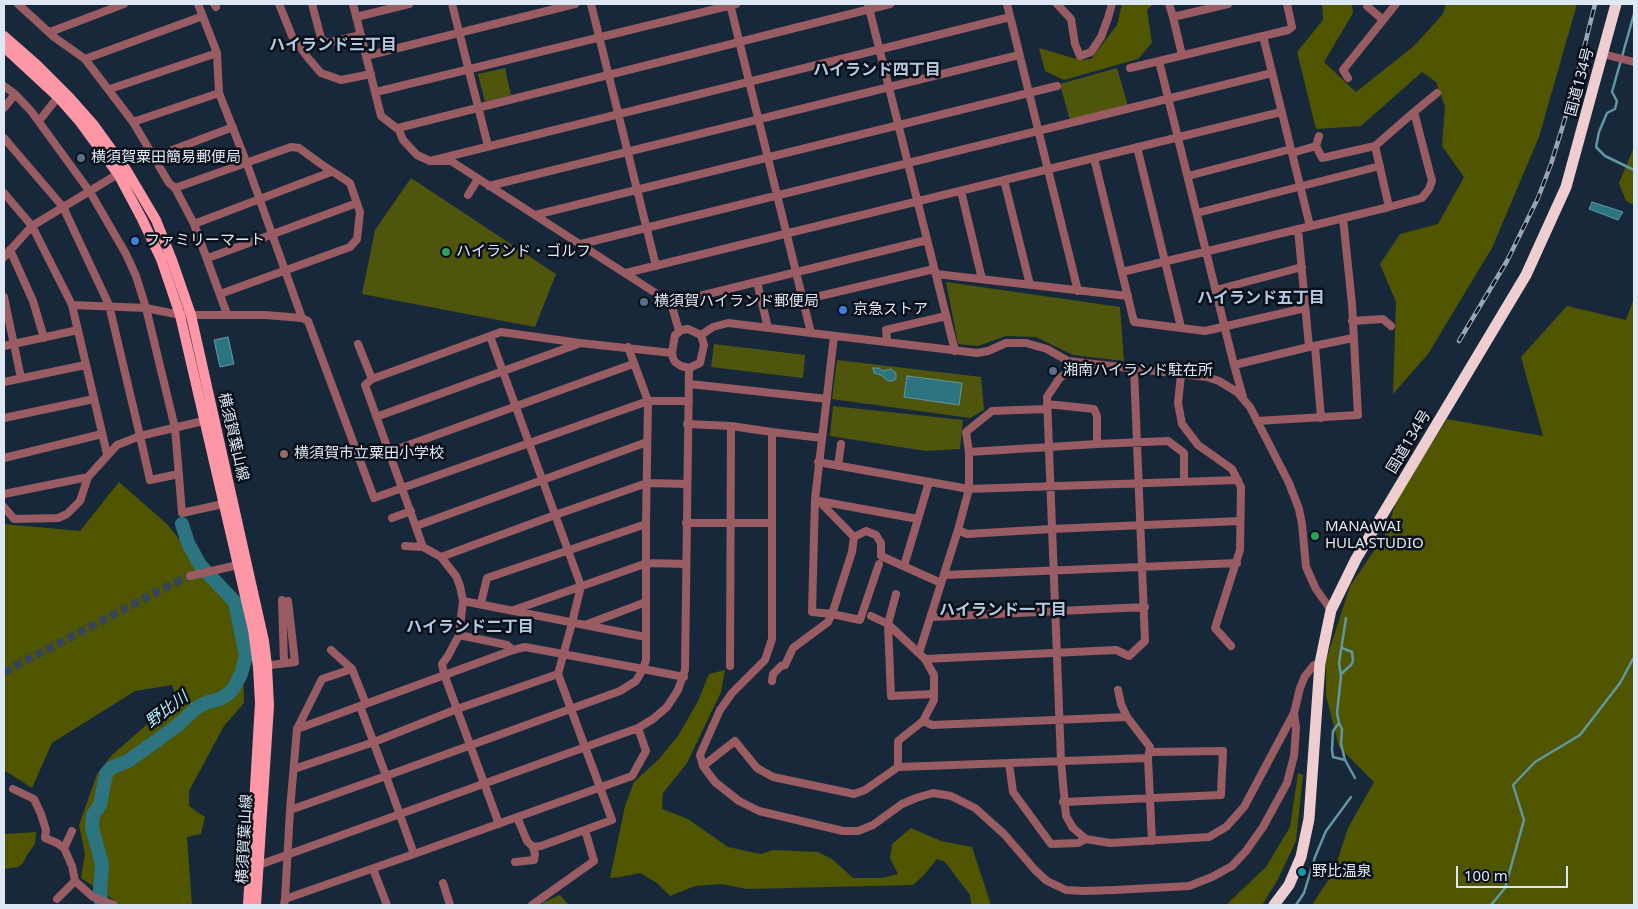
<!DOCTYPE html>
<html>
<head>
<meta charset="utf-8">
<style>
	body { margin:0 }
	#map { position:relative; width:1638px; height:909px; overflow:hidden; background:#18283b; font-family:"Noto Sans",sans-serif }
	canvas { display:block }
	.frame { position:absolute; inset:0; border:5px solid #dde8f4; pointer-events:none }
	.scale { position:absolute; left:1456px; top:866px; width:112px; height:22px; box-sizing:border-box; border:2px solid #dde8f4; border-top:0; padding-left:6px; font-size:15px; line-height:18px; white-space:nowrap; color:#dde8f4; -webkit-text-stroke:4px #091019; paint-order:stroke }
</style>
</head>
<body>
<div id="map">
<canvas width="1638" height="909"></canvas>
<div class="frame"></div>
<div class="scale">100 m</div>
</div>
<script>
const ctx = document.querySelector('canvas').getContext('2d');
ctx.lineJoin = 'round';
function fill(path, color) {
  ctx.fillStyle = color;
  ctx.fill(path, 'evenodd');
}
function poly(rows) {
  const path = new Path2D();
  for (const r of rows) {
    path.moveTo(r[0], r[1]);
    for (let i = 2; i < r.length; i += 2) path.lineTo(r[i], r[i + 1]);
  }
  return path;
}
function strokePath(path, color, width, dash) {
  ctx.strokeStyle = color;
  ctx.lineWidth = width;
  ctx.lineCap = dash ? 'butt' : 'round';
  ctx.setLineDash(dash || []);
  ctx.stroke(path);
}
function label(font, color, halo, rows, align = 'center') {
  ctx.font = font + ' "Noto Sans","Noto Sans JP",sans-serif';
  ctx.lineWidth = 5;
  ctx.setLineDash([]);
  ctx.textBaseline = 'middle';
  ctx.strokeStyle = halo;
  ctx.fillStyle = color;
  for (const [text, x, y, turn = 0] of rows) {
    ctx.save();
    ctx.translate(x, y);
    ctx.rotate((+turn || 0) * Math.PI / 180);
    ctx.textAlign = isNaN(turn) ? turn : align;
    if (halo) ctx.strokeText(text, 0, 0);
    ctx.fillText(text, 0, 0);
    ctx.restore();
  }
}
const green = poly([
	[505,68,511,95,485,102,478,74],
	[1117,68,1128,106,1070,121,1060,84],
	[411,178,556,274,535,327,362,294,375,230],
	[946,282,1120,307,1124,361,1073,355,1036,337,1006,336,978,346,958,344],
	[714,344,805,355,803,378,711,367],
	[837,360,981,377,984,410,970,418,832,399],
	[833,406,963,420,960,449,926,451,830,436],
	[560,895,569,905,541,905,544,902]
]);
const forest = poly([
	[1122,4,1153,4,1147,10,1152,43,1138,59,1064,80,1045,71,1039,48,1080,60,1091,59,1117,25],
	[1322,4,1352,4,1353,13,1324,62,1356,92,1414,46,1443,14,1446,4,1577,4,1539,137,1492,248,1428,354,1393,394,1396,302,1380,264,1400,234,1438,224,1464,177,1442,146,1445,106,1436,82,1422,72,1361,126,1316,129,1297,52,1323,20],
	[1634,147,1634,205,1626,201,1619,183],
	[1634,298,1634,905,1312,905,1334,871,1348,828,1374,782,1339,747,1326,696,1326,660,1350,586,1386,533,1397,499,1447,419,1543,436,1521,357,1567,306,1626,320],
	[119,482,167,524,242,619,244,703,224,726,189,791,189,806,205,817,201,834,187,837,192,905,121,905,81,878,85,854,79,825,97,774,112,755,177,698,172,685,135,691,52,743,32,788,4,770,4,524,80,531],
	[725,670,721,692,687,763,663,793,662,809,688,819,728,847,761,854,773,850,818,852,832,859,853,878,882,878,898,874,890,858,892,844,911,828,941,841,972,847,991,905,971,905,970,895,945,862,937,859,923,876,913,885,747,889,721,884,695,886,670,896,657,883,640,873,620,877,610,878,625,806,634,782,659,759,678,736,698,701,709,674],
	[1298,773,1303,775,1296,841,1277,881,1262,905,1226,905,1266,867,1290,827],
	[36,832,35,844,27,855,23,863,18,867,4,869,4,834]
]);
const water = poly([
	[1592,202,1623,212,1618,220,1589,209,1592,202],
	[228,337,234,364,220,367,214,340,228,337],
	[873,368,879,368,883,371,891,369,896,373,896,379,892,381,888,381,881,375,874,373,873,368],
	[907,376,962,383,959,405,904,397,907,376]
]);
const stream = poly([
	[1634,14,1612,92,1617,101,1615,109,1607,113,1599,132,1596,147,1605,156,1634,170],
	[1346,618,1339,663,1341,676,1337,713,1339,723,1333,731,1332,750,1333,757,1345,760,1355,778],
	[1341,674,1351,665,1353,661,1352,652,1342,648],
	[1339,723,1342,729,1341,744,1345,760],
	[1296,905,1304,893,1315,857,1326,831,1351,797],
	[1491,905,1505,888,1524,820,1513,785,1535,762,1580,735,1620,683,1634,657]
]);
const river = poly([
	[102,905,101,902,100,891,102,864,92,828,93,815,100,805,106,774,111,768,128,761,159,739,179,724,196,708,208,702,220,699,228,694,233,689,241,674,246,656,235,602,200,565,188,543,182,524]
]);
const minorTunnel = poly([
	[4,672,172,584,190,576]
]);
const minor = poly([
	[18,4,54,37,85,59,133,122,169,183,175,188,194,224,227,314],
	[198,4,217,53,219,93,247,164,302,318],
	[214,4,216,7],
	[279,4,292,36,308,58,321,73,341,80,371,74],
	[312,4,321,38,326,43,361,35],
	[353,4,381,116,399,130,403,140,417,155,430,161,451,161,671,303,679,331],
	[452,4,488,146],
	[591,4,656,266],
	[730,4,811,333],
	[868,4,955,351],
	[1007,4,1078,291],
	[1057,4,1071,19,1075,44,1080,56,1091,52,1101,37,1108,18,1112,4],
	[1169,4,1173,17],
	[1368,4,1367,6,1383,20],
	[356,17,409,4],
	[50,32,124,4],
	[1263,36,1310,226],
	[1603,54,1634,62],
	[1182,55,1173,17,1228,4],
	[366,56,575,4],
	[85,59,203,16],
	[1159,61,1234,365,1243,397],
	[1130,68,1288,30,1292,27,1287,4],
	[1348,78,1343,70,1396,4],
	[4,86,15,94,31,111,90,192,126,254,136,276,146,308,175,428,182,513,223,504],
	[110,89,217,53],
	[376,92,736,4],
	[4,108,15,94],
	[1414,112,1437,93],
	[39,121,58,97],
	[133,122,219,93],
	[398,128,890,4],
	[4,138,63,207,109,305,140,436,203,421],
	[1316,146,1322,158,1375,146],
	[1137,147,1181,327],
	[1292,153,1316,146,1319,136],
	[154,157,233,127],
	[1094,158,1134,322,1205,331,1305,308],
	[430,161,1010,17],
	[1188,176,1291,149],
	[1004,180,1030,285],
	[489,186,1019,55],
	[175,188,291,147,299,148,321,164,350,183,360,212,357,239,350,247,220,294],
	[961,191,982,279],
	[4,193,32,226,118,174],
	[468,195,478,179],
	[1197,213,1380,166],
	[535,215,1057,86],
	[194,224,331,172],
	[1298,229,1309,347],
	[581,244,1272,73],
	[10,250,33,301,44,338],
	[4,257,32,226,72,305,146,308,180,315,265,315,302,318,308,321,374,498,648,401,689,401],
	[208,258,357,203],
	[1122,272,1389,207,1422,198,1429,189,1432,181,1414,112,1375,146,1389,207],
	[626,273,1281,112],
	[936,274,1128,296],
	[757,282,768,328],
	[1216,290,1302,267],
	[4,297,21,378],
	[803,300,934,269],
	[671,303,927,240],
	[72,305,107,454],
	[1352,321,1383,319,1391,326],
	[688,329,701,335,704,345,700,363,689,368,681,366,675,362,673,358,672,353,675,335,682,330,688,329],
	[701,335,713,327,728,323,977,353,988,351,1006,343,1026,343,1047,349,1068,361,1207,377,1219,381,1237,392,1250,407,1289,483,1299,509,1302,524,1306,567,1316,589,1331,610],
	[490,336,581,586,572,623,558,674,612,820,541,846,533,847,527,841,517,817],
	[834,336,815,499,812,612,832,614,852,552,854,537],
	[887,339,886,330,946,316],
	[4,346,78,330],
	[1315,346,1321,418],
	[628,347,648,401,646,524,646,660,643,669,684,677],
	[1078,363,1059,379,1047,397,1061,761,1066,816,1073,828,1086,839,1110,843,1209,837,1226,827,1244,807,1294,713],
	[1234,365,1309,347,1353,338],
	[1181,375,1178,403,1182,424,1198,445,1232,469,1241,487,1240,550,1215,628,1231,646],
	[372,379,501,332,580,343,672,353],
	[4,382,85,365],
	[690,384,827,399],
	[1047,404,1094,409,1097,416,1097,444],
	[376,417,578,344],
	[4,418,94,399],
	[1257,421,1358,415,1352,304,1343,218],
	[687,424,731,426,772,432,772,639,765,660,732,693,720,710,700,755,703,766,715,782,739,801,759,811,843,831,858,831,873,825,902,804,916,798,933,793,951,796,975,808,1004,834,1035,870,1047,881,1066,890,1084,891,1115,890,1189,886,1212,877,1232,866,1246,851,1263,827,1287,783,1294,756,1296,728,1294,713,1300,688,1305,676,1314,665,1320,663],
	[772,432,822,438],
	[389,452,633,364],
	[969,452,1097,444,1168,441,1184,453,1184,482],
	[4,458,102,434],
	[818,462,969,489,1238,480],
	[838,466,841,444],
	[4,494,88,477,117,445,140,436,150,480,179,474],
	[819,501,854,537,866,531,876,535,881,543,881,556,941,583],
	[819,501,918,519],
	[4,507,14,519,58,518,67,514,80,501,88,477],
	[392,518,411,511],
	[686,523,771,523],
	[416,526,647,442],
	[958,530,967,534,1051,529,1240,521],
	[405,546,423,547],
	[441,557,555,515,647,483,687,484],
	[904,566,929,482],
	[944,575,1237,563],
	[190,576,242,564],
	[896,594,888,624,925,659,934,675,934,700,923,721,898,741,898,767],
	[282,600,284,663],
	[463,601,646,637],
	[481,603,487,578,646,524],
	[514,610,647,563,686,564],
	[871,616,888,624,891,696,934,694],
	[932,617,1145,607],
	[585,625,646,602],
	[459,635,448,656,442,664,444,674,499,824],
	[331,650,352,669],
	[919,653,958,530,969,489,969,452,966,432,992,411,1046,409],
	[925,659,1116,650,1129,656,1145,641,1134,369],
	[263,666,295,662,288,601],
	[730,666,731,426],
	[772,681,773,674,781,666,785,665,793,648,828,622,832,614,860,620,879,564],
	[1118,690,1121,704,1127,717],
	[360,706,386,776,290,810,297,729,322,679,352,669,366,704],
	[923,721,932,725,1127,717,1150,747,1148,758,1152,841],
	[297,729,513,650],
	[1009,763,1013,792,1051,844,1078,843,1086,839],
	[703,766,735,741,757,768,773,777,854,794,865,790,898,767,1148,758],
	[294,769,374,742,457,709,558,674],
	[13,789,34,799,41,814,46,830,45,838,57,843,64,848,72,866,75,881,93,897,114,905],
	[1063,802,1221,795,1223,751,1149,752],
	[64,848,72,831],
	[414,854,632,776,646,751,638,728],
	[515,862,534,860,535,854,533,847],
	[254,865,259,865,638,728,653,719,667,707,678,690,685,670,689,368],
	[373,869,387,905],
	[443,883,450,905],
	[57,899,75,881],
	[285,899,290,810],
	[284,905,285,899,414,854,386,776,620,691,636,681,643,669,525,647,513,650,507,645,459,635,463,601,460,586,456,576,441,557,423,547,365,385,372,379,358,344],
	[532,905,594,861,585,830]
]);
const major = poly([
	[4,36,36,64,70,98,93,124,127,171,156,220,172,260,191,315,264,641,267,666,269,706,256,905],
	[4,47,58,97,80,122,118,174,142,219,161,259,180,315,253,630,258,667,260,703,248,905]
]);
const highway = poly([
	[1274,905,1289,885,1301,857,1309,819,1320,663,1331,610,1356,559,1526,275,1566,187,1616,4]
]);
const rail = poly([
	[1459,341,1507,261,1538,198,1551,164,1572,96,1595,4]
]);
const markers = [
	[81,158,5,"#5c6f8a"],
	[135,241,5,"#3f7fe0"],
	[446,252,5,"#2e9e5b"],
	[644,302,5,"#5c6f8a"],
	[843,310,5,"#3f7fe0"],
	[1053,371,5,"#5c6f8a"],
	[284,454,5,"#8d6e63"],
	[1315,536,5,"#2e9e5b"],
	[1302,872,5,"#0f9aa8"]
];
const streetNames = [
	["国道134号",1580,82,-75],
	["横須賀葉山線",233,437,77],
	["国道134号",1409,442,-59],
	["横須賀葉山線",245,839,-87]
];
const poiNames = [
	["横須賀粟田簡易郵便局",91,158],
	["ファミリーマート",145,241],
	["ハイランド・ゴルフ",456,252],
	["横須賀ハイランド郵便局",654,302],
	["京急ストア",853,310],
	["湘南ハイランド駐在所",1063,371],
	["横須賀市立粟田小学校",294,454],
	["MANA WAI",1325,527],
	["HULA STUDIO",1325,544],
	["野比温泉",1312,872]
];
const neighbourhoodNames = [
	["ハイランド三丁目",333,45],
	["ハイランド四丁目",877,70],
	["ハイランド五丁目",1261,298],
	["ハイランド一丁目",1003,610],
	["ハイランド二丁目",470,627]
];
const waterNames = [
	["野比川",167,710,-37]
];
fill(green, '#50550d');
fill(forest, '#505500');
fill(water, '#2c7480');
strokePath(water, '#6197a3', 1);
strokePath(stream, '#6197a3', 2.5);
strokePath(river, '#2c7480', 14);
strokePath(minorTunnel, '#364557', 8, [8, 4]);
strokePath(minor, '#995c63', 8);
strokePath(major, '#fe97a5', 10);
strokePath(highway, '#eeced0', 11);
strokePath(rail, '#9aa6b5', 4.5);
strokePath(rail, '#091019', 2.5, [8]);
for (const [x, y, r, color] of markers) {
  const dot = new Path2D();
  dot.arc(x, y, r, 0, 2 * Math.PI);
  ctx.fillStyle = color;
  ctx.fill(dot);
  strokePath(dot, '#091019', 2);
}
label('15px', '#dde8f4', '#091019', streetNames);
label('15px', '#dde8f4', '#091019', poiNames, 'left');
label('bold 16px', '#b4c9e1', '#091019', neighbourhoodNames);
label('italic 16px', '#b6f0fb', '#091019', waterNames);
</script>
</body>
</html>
